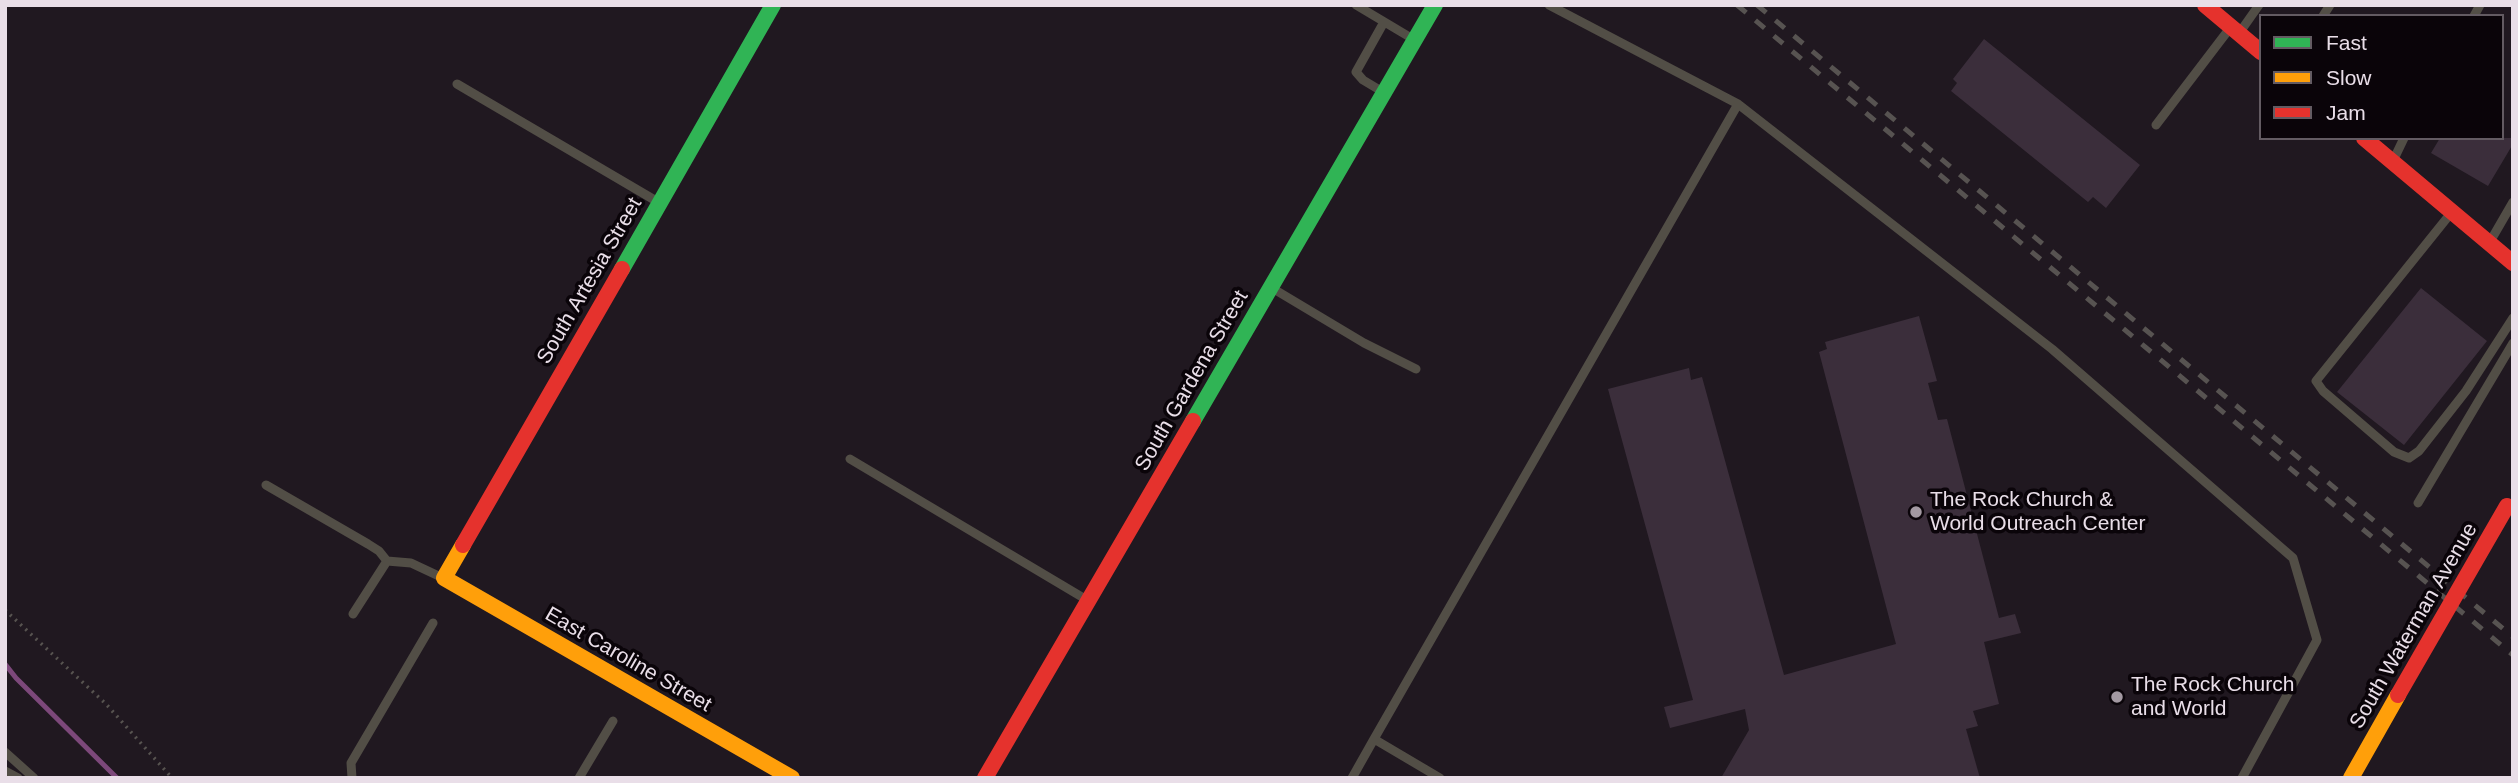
<!DOCTYPE html>
<html>
<head>
<meta charset="utf-8">
<style>
	body { margin:0 }
	#map { position:relative; width:2518px; height:783px; overflow:hidden; background:#201820; font-family:Helvetica,sans-serif }
	canvas { display:block }
	.frame { position:absolute; inset:0; border:7px solid #e9dee8; pointer-events:none }
	.legend { position:absolute; left:2259px; top:14px; width:245px; height:126px; box-sizing:border-box; background:#0a0409; border:2px solid #635b62; margin:0; padding:9px 12px; list-style:none; font-size:21px; color:#e9dee8 }
	.legend li { display:flex; align-items:center; gap:14px; height:35px }
	.legend b { width:35px; border:2px solid #635b62 }
</style>
</head>
<body>
<div id="map">
<canvas width="2518" height="783"></canvas>
<div class="frame"></div>
<ul class="legend">
<li><b style="height:9px;background:#30b455"></b>Fast</li>
<li><b style="height:9px;background:#ff9f0a"></b>Slow</li>
<li><b style="height:9px;background:#e5322d"></b>Jam</li>
</ul>
</div>
<script>
const ctx = document.querySelector('canvas').getContext('2d');
ctx.lineJoin = 'round';
function poly(rows) {
  const path = new Path2D();
  for (const r of rows) {
    path.moveTo(r[0], r[1]);
    for (let i = 2; i < r.length; i += 2) path.lineTo(r[i], r[i + 1]);
  }
  return path;
}
function strokePath(path, color, width, dash) {
  ctx.strokeStyle = color;
  ctx.lineWidth = width;
  ctx.lineCap = dash ? 'butt' : 'round';
  ctx.setLineDash(dash || []);
  ctx.stroke(path);
}
function fill(path, color) {
  ctx.fillStyle = color;
  ctx.fill(path, 'evenodd');
}
function label(font, color, halo, rows, align = 'center') {
  ctx.font = font + ' Helvetica,sans-serif';
  ctx.lineWidth = 7;
  ctx.setLineDash([]);
  ctx.textBaseline = 'middle';
  ctx.strokeStyle = halo;
  ctx.fillStyle = color;
  for (const [text, x, y, turn = 0] of rows) {
    ctx.save();
    ctx.translate(x, y);
    ctx.rotate((+turn || 0) * Math.PI / 180);
    ctx.textAlign = isNaN(turn) ? turn : align;
    if (halo) ctx.strokeText(text, 0, 0);
    ctx.fillText(text, 0, 0);
    ctx.restore();
  }
}
const stream = poly([
	[5,664,16,678,117,778]
]);
const building = poly([
	[1984,39,2140,165,2106,208,2093,197,2088,202,1951,91,1957,83,1953,79],
	[2440,138,2513,138,2513,144,2488,186,2431,153],
	[2421,288,2487,341,2404,445,2337,392],
	[1919,316,1937,381,1928,383,1938,420,1947,419,1999,618,2015,614,2021,633,1984,642,1999,704,1973,711,1978,726,1966,729,1980,778,1721,778,1749,730,1745,709,1670,728,1664,707,1693,700,1608,389,1689,368,1691,380,1702,377,1784,675,1896,644,1819,352,1827,349,1825,342]
]);
const path = poly([
	[5,610,106,704,172,778]
]);
const lane = poly([
	[1356,5,1413,39],
	[1549,5,1738,104,2052,349,2293,558,2317,640,2242,778],
	[2323,16,2330,5],
	[2474,16,2480,5],
	[2240,32,2259,5],
	[457,84,658,202],
	[1383,92,1363,80,1356,72,1384,22],
	[2156,125,2230,28],
	[2393,161,2404,138],
	[2451,213,2316,381,2323,391,2394,452,2409,458,2419,451,2466,391,2513,318],
	[2491,240,2513,202],
	[1272,288,1364,343,1416,369],
	[850,459,1087,600],
	[266,485,368,544,379,551,387,561],
	[2418,503,2513,343],
	[353,614,387,561,411,563,443,578],
	[1374,739,1738,104],
	[5,752,34,778],
	[5,771,18,778],
	[352,778,351,763,433,623],
	[579,778,613,721],
	[1352,778,1374,739,1440,778]
]);
const fast = poly([
	[622,269,773,5],
	[1193,421,1435,5]
]);
const slow = poly([
	[463,545,444,578,792,778],
	[2351,778,2398,695]
]);
const jam = poly([
	[2205,5,2261,52],
	[2364,138,2513,263],
	[463,545,622,269],
	[985,778,1193,421]
]);
const rail = poly([
	[1737,5,2513,655],
	[1757,5,2513,637]
]);
const jamBridge = poly([
	[2398,695,2507,506]
]);
const markers = [
	[1916,512,7,"#a399a2"],
	[2117,697,7,"#a399a2"]
];
const streetNames = [
	["South Artesia Street",590,281,-60],
	["South Gardena Street",1192,381,-60],
	["South Waterman Avenue",2414,626,-60],
	["East Caroline Street",628,660,30]
];
const poiNames = [
	["The Rock Church &",1930,500],
	["World Outreach Center",1930,524],
	["The Rock Church",2131,685],
	["and World",2131,709]
];
strokePath(stream, '#7c487a', 5);
fill(building, '#3b2e3b');
strokePath(path, '#575350', 3.5, [2, 5]);
strokePath(lane, '#524e46', 9);
strokePath(fast, '#30b455', 16);
strokePath(slow, '#ff9f0a', 16);
strokePath(jam, '#e5322d', 16);
strokePath(rail, '#575351', 5, [12, 12]);
strokePath(jamBridge, '#e5322d', 16);
for (const [x, y, r, color] of markers) {
  const dot = new Path2D();
  dot.arc(x, y, r, 0, 2 * Math.PI);
  ctx.fillStyle = color;
  ctx.fill(dot);
  strokePath(dot, '#0a0409', 2.5);
}
label('21px', '#e9dee8', '#0a0409', streetNames);
label('21px', '#e9dee8', '#0a0409', poiNames, 'left');
</script>
</body>
</html>
